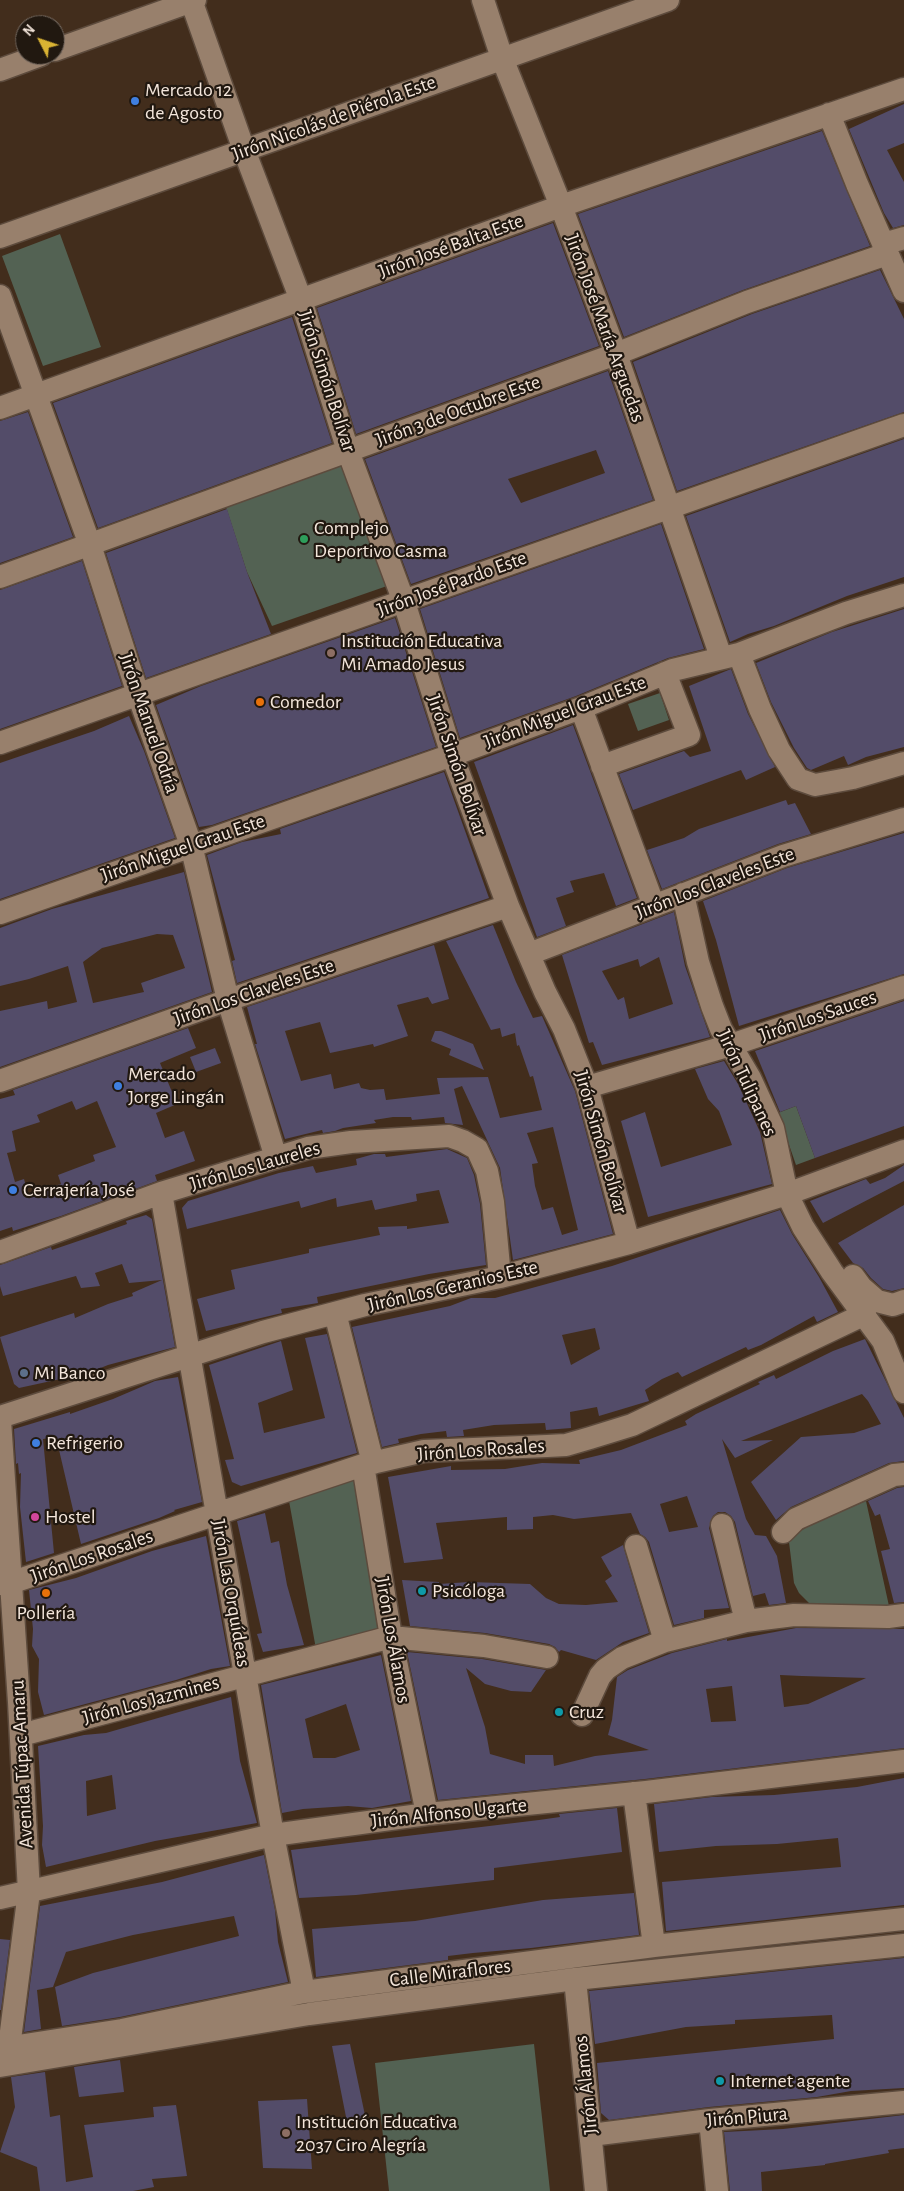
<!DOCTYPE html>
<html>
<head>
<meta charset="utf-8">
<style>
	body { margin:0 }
	#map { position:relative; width:904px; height:2191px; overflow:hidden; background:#422d1c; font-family:"Alegreya Sans",sans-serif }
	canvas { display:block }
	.north { position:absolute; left:15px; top:15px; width:50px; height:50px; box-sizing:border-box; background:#211810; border:1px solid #756a61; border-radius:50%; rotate:311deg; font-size:14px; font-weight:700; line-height:20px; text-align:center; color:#f4e6db }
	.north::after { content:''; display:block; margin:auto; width:18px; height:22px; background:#dab333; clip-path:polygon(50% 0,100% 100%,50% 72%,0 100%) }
</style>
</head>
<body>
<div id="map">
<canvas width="904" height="2191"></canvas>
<div class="north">N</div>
</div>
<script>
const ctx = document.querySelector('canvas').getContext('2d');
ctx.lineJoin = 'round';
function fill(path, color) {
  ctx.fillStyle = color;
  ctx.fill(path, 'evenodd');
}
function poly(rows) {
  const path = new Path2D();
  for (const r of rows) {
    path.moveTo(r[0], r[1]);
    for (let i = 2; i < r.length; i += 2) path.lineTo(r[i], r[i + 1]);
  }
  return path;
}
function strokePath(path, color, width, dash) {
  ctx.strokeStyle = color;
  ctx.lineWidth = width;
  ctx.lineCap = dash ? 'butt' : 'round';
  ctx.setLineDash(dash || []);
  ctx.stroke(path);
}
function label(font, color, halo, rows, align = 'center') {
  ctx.font = font + ' "Alegreya Sans",sans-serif';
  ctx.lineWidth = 4.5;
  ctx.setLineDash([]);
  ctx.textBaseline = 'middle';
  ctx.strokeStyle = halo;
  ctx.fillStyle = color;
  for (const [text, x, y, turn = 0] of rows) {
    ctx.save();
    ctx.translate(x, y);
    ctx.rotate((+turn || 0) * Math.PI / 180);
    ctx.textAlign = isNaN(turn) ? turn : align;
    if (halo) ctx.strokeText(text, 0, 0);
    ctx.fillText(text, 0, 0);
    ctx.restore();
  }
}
const green = poly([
	[60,234,101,347,43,366,2,256],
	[344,463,387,586,272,626,247,572,226,507],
	[660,693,669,720,638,731,628,704],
	[796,1106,815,1158,796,1165,778,1113],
	[360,1478,385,1632,316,1649,289,1501],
	[866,1501,889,1606,810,1604,799,1593,794,1583,789,1542,796,1534,819,1519],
	[534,2044,550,2191,389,2191,375,2063]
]);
const building = poly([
	[904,104,904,143,887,150,904,182,904,225,893,228,884,213,849,129],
	[822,131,870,246,743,290,624,337,578,214],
	[553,223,599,346,356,434,317,308],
	[880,270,904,319,904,412,677,491,633,362,752,314],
	[292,317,332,443,98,528,53,403],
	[608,371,653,500,411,584,365,459],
	[596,450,605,473,521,503,508,479],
	[28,412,73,537,0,563,0,421],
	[904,439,904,577,847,596,774,626,748,634,730,642,686,516],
	[227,509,247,572,271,634,146,678,106,553],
	[661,524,704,649,668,658,576,696,460,738,420,609],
	[82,561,122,686,0,729,0,590],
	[904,609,904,747,866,757,848,765,844,756,811,770,807,768,794,748,771,702,756,663,832,632],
	[395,618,436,747,212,825,199,827,156,705,201,686],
	[731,669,748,714,775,767,746,780,741,770,633,810,619,774,684,751,690,757,711,751,689,686],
	[129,716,144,751,175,838,0,899,0,763,94,731],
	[573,725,637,898,616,906,604,873,570,881,574,892,556,898,566,926,537,937,474,762],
	[444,772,489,898,237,983,232,961,235,960,207,855,242,842,281,834,280,829],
	[786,800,788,805,795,803,811,834,778,844,662,889,647,850,684,838,699,829],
	[904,833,904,974,739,1026,716,940,703,901,787,868],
	[184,872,212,992,0,1067,0,1011,47,1001,48,1009,77,1002,68,966,29,979,0,986,0,928,52,909],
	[157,934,173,935,185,968,141,983,144,992,93,1003,83,962,102,948],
	[674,912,685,966,710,1037,602,1065,593,1042,589,1043,562,955],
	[659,957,673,1004,629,1019,624,997,618,1000,602,971,638,959,640,967],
	[493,925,516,982,533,1018,542,1016,575,1091,613,1234,513,1260,500,1168,462,1086,454,1089,463,1125,445,1123,444,1117,412,1120,411,1117,393,1117,374,1120,376,1123,343,1128,335,1131,323,1133,322,1130,285,1139,255,1044,257,1044,247,1007,434,945,449,999,432,1004,428,997,397,1005,408,1036,374,1047,373,1044,330,1053,320,1022,285,1031,301,1081,331,1074,334,1089,359,1083,361,1088,370,1090,384,1089,386,1100,440,1094,437,1078,488,1077,500,1118,542,1110,533,1076,530,1077,519,1045,517,1046,515,1033,502,1037,500,1028,491,1030,446,941],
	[553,1127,578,1230,562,1235,553,1207,542,1210,535,1186,532,1164,538,1163,527,1133],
	[904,1001,904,1126,815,1158,796,1106,780,1112,755,1051],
	[188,1028,196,1048,160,1063,177,1104,156,1113,165,1138,184,1131,195,1161,155,1175,157,1181,61,1216,13,1231,12,1227,0,1231,0,1099,15,1095,13,1090],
	[72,1101,76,1110,97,1101,116,1147,93,1155,95,1161,58,1175,61,1184,28,1194,24,1179,15,1182,7,1153,16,1151,12,1131,40,1122,37,1115],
	[435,1031,441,1031,473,1044,484,1070,449,1055,451,1049,431,1041],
	[215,1048,221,1063,196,1072,190,1057],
	[724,1061,738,1084,760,1132,772,1184,648,1217,621,1121,645,1112,661,1167,732,1145,719,1111,708,1099,695,1069],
	[447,1149,467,1158,474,1175,480,1204,486,1265,429,1274,317,1297,318,1303,281,1309,282,1313,206,1331,197,1299,235,1289,231,1270,309,1253,309,1249,380,1235,378,1227,407,1226,407,1229,449,1223,439,1190,416,1194,417,1201,375,1210,372,1200,337,1207,336,1198,301,1208,299,1201,187,1229,182,1208,188,1201,279,1173,313,1166,316,1173,357,1165,356,1159,374,1154,385,1154,386,1157],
	[904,1165,904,1181,823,1223,810,1201,866,1179,870,1184,885,1178],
	[904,1205,904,1288,892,1291,883,1289,871,1278,863,1268,853,1263,838,1243],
	[780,1210,792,1234,819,1277,838,1312,817,1322,814,1316,761,1345,748,1350,746,1347,682,1377,678,1372,662,1379,645,1390,649,1401,599,1416,597,1407,570,1412,571,1428,546,1430,545,1423,494,1425,463,1430,464,1436,447,1437,446,1431,421,1434,398,1439,399,1443,382,1447,352,1327,450,1306,471,1298,495,1298,521,1291,612,1266],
	[595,1328,600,1349,571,1365,562,1335],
	[146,1215,152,1219,175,1347,108,1365,88,1373,19,1388,14,1384,0,1337,74,1313,75,1318,108,1304,133,1296,132,1293,162,1280,129,1283,122,1264,95,1273,100,1286,81,1288,76,1276,3,1296,0,1286,0,1265,51,1247,52,1250,96,1235,127,1224,126,1221],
	[327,1334,357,1453,241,1486,232,1482,225,1460,234,1459,209,1365,281,1341,293,1390,258,1403,264,1433,325,1418,305,1338],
	[865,1339,904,1418,904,1461,889,1463,791,1507,776,1520,751,1482,801,1437,854,1433,881,1424,868,1401,862,1394,741,1441,773,1440,735,1458,722,1439,746,1519,755,1535,766,1536,777,1556,786,1603,769,1605,765,1593,753,1596,735,1522,731,1516,725,1512,718,1512,713,1516,709,1528,729,1608,704,1610,704,1618,674,1625,649,1542,645,1537,640,1534,631,1513,574,1519,553,1515,533,1517,533,1529,507,1530,507,1517,436,1523,443,1559,404,1563,388,1477,451,1466,451,1470,505,1469,542,1463,580,1464,579,1460,621,1450,687,1425,685,1421,696,1414,760,1384,758,1382,774,1375,776,1379,833,1351],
	[687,1496,698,1527,669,1532,660,1504],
	[178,1377,202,1502,174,1510,175,1511,159,1518,81,1544,56,1437,43,1439,54,1553,26,1562,20,1507,21,1473,19,1474,18,1463,16,1464,14,1429,70,1412,70,1414,113,1399,155,1381],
	[904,1487,904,1602,894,1603,881,1551,890,1549,880,1514,875,1516,868,1501,897,1488],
	[265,1513,271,1543,279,1541,287,1585,304,1645,263,1652,257,1634,262,1633,237,1521],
	[206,1536,230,1666,211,1669,176,1680,44,1715,38,1692,39,1659,32,1646,33,1629,29,1590,76,1578,152,1551],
	[623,1545,649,1633,623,1642,596,1660,561,1650,559,1652,555,1647,549,1644,485,1633,410,1626,402,1580,439,1582,439,1584,469,1582,530,1584,546,1598,559,1604,586,1605,618,1602,605,1581,612,1576,601,1557],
	[796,1628,904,1629,904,1748,645,1779,438,1800,407,1652,482,1659,546,1670,531,1692,511,1691,485,1684,466,1668,485,1727,490,1754,525,1764,525,1755,553,1755,554,1766,595,1756,649,1750,608,1735,612,1720,617,1677,628,1670,672,1653,727,1639,727,1641],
	[780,1675,802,1676,866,1678,808,1704,784,1707],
	[732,1686,736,1721,711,1722,706,1689],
	[381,1655,411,1801,372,1808,348,1806,303,1809,282,1813,261,1685],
	[346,1704,360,1750,335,1758,313,1758,305,1719],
	[231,1697,240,1761,257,1823,155,1841,46,1867,42,1845,43,1826,38,1746,84,1735,106,1733],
	[112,1775,116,1809,87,1816,86,1781],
	[904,1778,904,1905,666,1931,662,1882,841,1867,838,1838,777,1844,716,1846,659,1852,654,1804,712,1797,774,1795,857,1787],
	[617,1808,622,1852,494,1868,494,1880,356,1895,299,1898,291,1850,539,1820,560,1817,559,1814],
	[264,1855,275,1910,278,1942,288,1982,120,2017,62,2026,55,1987,93,1973,239,1936,234,1916,133,1935,66,1952,53,1987,37,1990,41,2029,24,2032,40,1906,162,1882],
	[634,1893,639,1935,531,1948,473,1953,448,1956,448,1960,316,1977,312,1929,415,1921,543,1900],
	[0,1939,10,1940,1,2010,0,2010],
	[904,1958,904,2088,851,2091,817,2097,709,2107,609,2120,601,2113,597,2063,834,2039,832,2015,735,2020,735,2024,686,2027,595,2044,589,1991],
	[350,2044,366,2120,347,2122,332,2046],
	[120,2060,124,2092,79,2097,74,2067],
	[45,2072,50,2117,60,2115,66,2182,93,2177,84,2125,154,2117,153,2107,176,2105,187,2176,152,2179,154,2187,133,2191,40,2191,37,2167,0,2152,15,2107,11,2077],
	[307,2099,312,2169,263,2168,258,2101],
	[904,2115,904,2148,888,2150,889,2153,825,2164,825,2165,761,2172,762,2191,730,2191,724,2132,783,2129]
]);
const minor = poly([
	[191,0,244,150,301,300,348,451,404,602,452,755,508,906,545,992,564,1029,587,1087,629,1243],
	[483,0,502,58,561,206,616,354,721,657],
	[55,50,195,0],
	[0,70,41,55],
	[829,114,857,184,904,291],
	[0,237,668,0],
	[883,244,904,238],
	[0,296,90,545,138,694,191,845,228,1000,276,1158],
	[0,408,561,206,904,89],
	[0,577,616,354,747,302,887,254],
	[739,654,760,709,779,750,798,779,815,785,853,778,904,763],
	[581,708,654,906],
	[0,743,904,425],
	[602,766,689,735,665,673],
	[683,894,698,962,712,1006,721,1029,750,1078,773,1128,787,1194,803,1227,832,1272,883,1341,904,1392],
	[0,913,452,755,581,708,673,670,739,654,846,613,904,595],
	[529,954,783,856,904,819],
	[0,1081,228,1000,508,906],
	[587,1087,731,1045,904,987],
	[161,1193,273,1835,304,1992],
	[0,1252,161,1193,308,1148,351,1142,449,1136,463,1141,477,1149,487,1171,493,1202,500,1277],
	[853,1276,861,1287,877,1301,893,1305,904,1301],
	[335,1313,373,1463],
	[0,1417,263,1332,365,1305,500,1277,629,1243,787,1194,904,1151],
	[0,1420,19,1702,29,1892,9,2047],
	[363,1465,391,1637,427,1814],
	[722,1525,746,1621],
	[783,1532,796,1519,894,1475,904,1474],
	[636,1546,665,1641],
	[0,1584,10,1583,363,1465,424,1451,547,1446,566,1445,590,1438,632,1425,865,1314],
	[582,1715,600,1676,606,1669,622,1658,665,1641,746,1621,794,1615,888,1617,904,1615],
	[21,1735,391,1637,484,1646,547,1657],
	[634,1793,654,1946],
	[0,1898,273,1835,427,1814,646,1792,904,1761],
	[575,1979,596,2191],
	[0,2049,122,2030,304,1992,654,1946,904,1919],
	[0,2066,309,2014,575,1979,904,1945],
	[710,2120,717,2191],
	[591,2135,710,2120,904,2102]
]);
const markers = [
	[135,101,5,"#3f7fe0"],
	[304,539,5,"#2e9e5b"],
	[331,653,5,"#8d6e63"],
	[260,702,5,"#e8710a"],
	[118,1086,5,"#3f7fe0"],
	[13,1190,5,"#3f7fe0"],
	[24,1373,5,"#5c6f8a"],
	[36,1443,5,"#3f7fe0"],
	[35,1517,5,"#d1479c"],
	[422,1591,5,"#0f9aa8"],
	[46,1593,5,"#e8710a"],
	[559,1712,5,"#0f9aa8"],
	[720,2081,5,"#0f9aa8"],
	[286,2133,5,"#8d6e63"]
];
const poiNames = [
	["Mercado 12",145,90],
	["de Agosto",145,113],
	["Complejo",314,528],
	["Deportivo Casma",314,551],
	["Institución Educativa",341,641],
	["Mi Amado Jesus",341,664],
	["Comedor",270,702],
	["Mercado",128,1074],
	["Jorge Lingán",128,1097],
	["Cerrajería José",23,1190],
	["Mi Banco",34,1373],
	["Refrigerio",46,1443],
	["Hostel",45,1517],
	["Psicóloga",432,1591],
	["Pollería",46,1613,"center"],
	["Cruz",569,1712],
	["Internet agente",730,2081],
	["Institución Educativa",296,2122],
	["2037 Ciro Alegría",296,2145]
];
const streetNames = [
	["Jirón Nicolás de Piérola Este",334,118,-20],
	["Jirón José Balta Este",451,246,-20],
	["Jirón José María Arguedas",605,328,70],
	["Jirón Simón Bolívar",327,381,72],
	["Jirón 3 de Octubre Este",458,411,-20],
	["Jirón José Pardo Este",452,584,-20],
	["Jirón Miguel Grau Este",565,712,-21],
	["Jirón Manuel Odría",149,723,71],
	["Jirón Simón Bolívar",457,765,71],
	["Jirón Miguel Grau Este",183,848,-19],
	["Jirón Los Claveles Este",715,883,-21],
	["Jirón Los Claveles Este",254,992,-19],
	["Jirón Los Sauces",818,1016,-19],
	["Jirón Tulipanes",747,1083,65],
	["Jirón Simón Bolívar",601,1142,74],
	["Jirón Los Laureles",255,1166,-16],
	["Jirón Los Geranios Este",453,1286,-13],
	["Jirón Los Rosales",481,1450,-4],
	["Jirón Los Rosales",92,1556,-19],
	["Jirón Las Orquídeas",231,1593,80],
	["Jirón Los Álamos",393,1640,80],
	["Jirón Los Jazmines",151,1700,-15],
	["Avenida Túpac Amaru",22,1764,-93],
	["Jirón Alfonso Ugarte",449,1813,-6],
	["Calle Miraflores",450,1973,-7],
	["Jirón Álamos",586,2085,-96],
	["Jirón Piura",747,2117,-5]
];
fill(green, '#536253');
fill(building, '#534c69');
strokePath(minor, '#5d4b3d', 25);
strokePath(minor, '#98806c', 22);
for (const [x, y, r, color] of markers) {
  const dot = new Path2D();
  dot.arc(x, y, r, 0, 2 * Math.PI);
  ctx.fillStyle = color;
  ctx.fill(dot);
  strokePath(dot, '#211810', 2);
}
label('20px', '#f4e6db', '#211810', poiNames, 'left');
label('20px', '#f4e6db', '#211810', streetNames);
</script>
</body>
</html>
